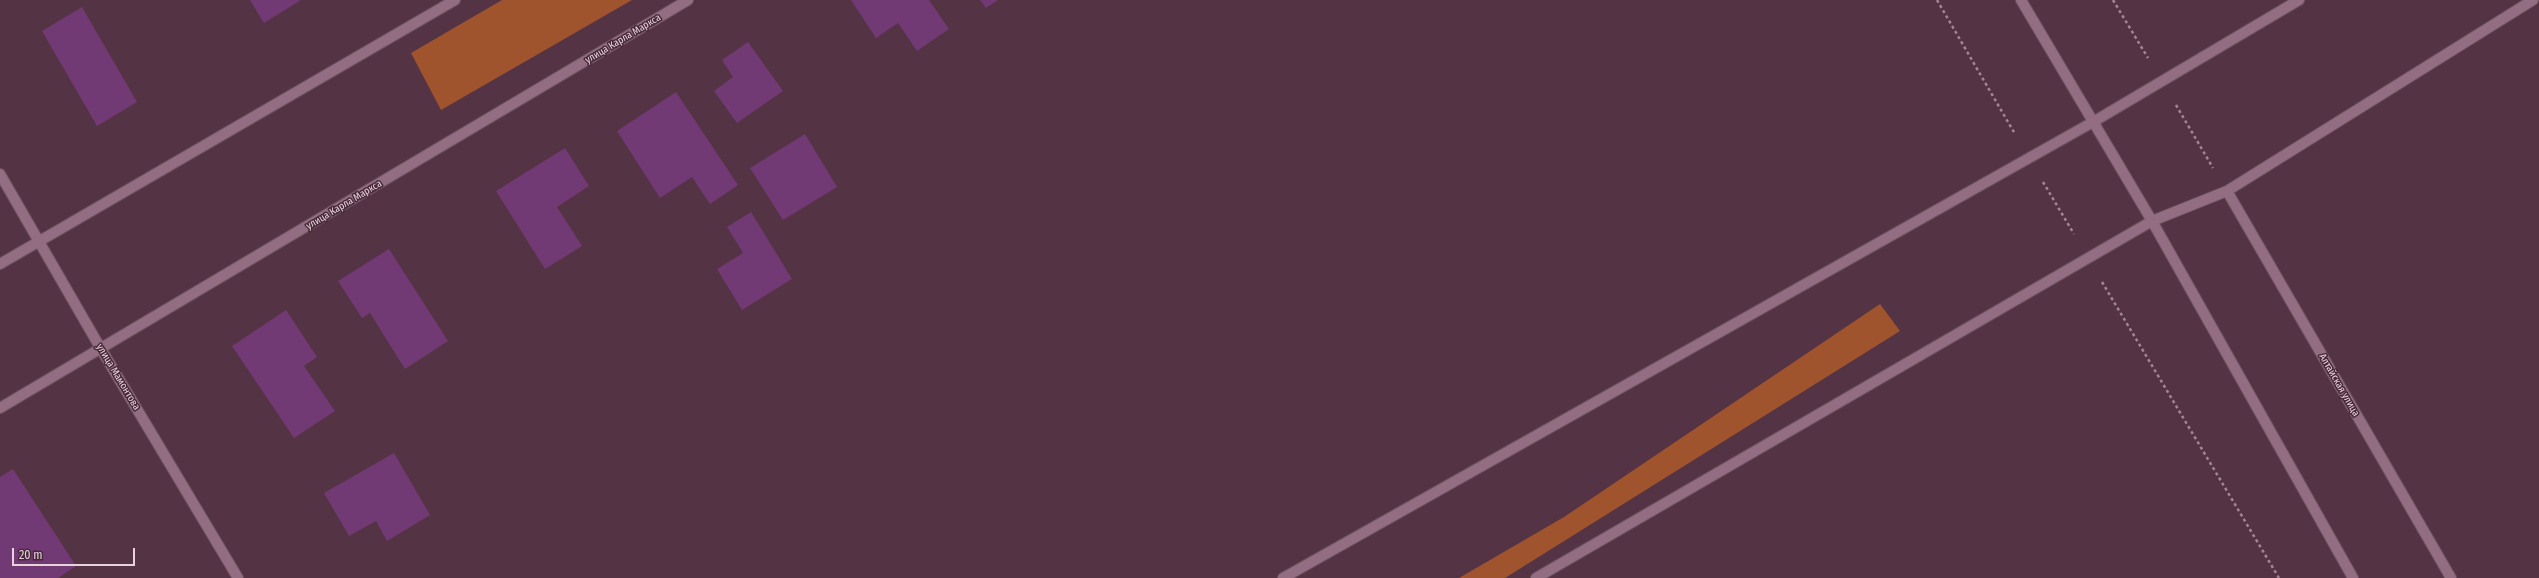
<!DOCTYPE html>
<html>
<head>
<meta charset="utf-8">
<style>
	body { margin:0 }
	#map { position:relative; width:2539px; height:578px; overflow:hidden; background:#543345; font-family:"Fira Sans Condensed",sans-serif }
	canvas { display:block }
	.scale { position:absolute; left:12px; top:548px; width:123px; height:18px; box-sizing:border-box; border:2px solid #e8d3dd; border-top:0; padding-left:5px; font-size:12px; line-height:14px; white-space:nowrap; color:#e8d3dd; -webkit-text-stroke:3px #48293a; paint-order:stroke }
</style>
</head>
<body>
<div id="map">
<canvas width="2539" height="578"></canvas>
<div class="scale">20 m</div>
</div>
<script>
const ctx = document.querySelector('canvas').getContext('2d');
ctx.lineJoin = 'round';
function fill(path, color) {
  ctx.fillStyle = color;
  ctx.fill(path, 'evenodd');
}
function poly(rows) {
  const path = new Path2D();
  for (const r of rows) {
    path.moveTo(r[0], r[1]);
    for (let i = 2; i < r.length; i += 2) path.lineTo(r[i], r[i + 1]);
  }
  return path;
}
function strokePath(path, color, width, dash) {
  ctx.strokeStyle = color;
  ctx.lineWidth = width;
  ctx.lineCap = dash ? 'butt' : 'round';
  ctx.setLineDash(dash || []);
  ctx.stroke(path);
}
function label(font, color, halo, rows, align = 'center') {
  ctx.font = font + ' "Fira Sans Condensed",sans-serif';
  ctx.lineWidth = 3;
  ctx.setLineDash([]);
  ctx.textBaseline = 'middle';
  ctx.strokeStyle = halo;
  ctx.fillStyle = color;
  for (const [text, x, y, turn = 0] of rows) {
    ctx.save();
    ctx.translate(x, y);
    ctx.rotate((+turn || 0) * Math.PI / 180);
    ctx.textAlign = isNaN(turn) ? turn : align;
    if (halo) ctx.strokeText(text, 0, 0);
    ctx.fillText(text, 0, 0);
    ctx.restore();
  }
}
const forest = poly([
	[502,0,632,0,441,110,411,53],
	[1880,304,1900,331,1505,578,1459,578,1564,517]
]);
const building = poly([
	[250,0,301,0,264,23],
	[851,0,929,0,949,29,917,51,898,23,876,38],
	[980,0,998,0,986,8],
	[82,7,137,102,97,126,42,31],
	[748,42,783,91,737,123,714,91,733,77,722,60],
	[676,92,738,185,710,204,692,177,660,198,617,131],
	[805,134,837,187,783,220,750,168],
	[565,148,589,186,557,207,582,246,545,269,496,191],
	[751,212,792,279,742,310,717,269,743,253,727,227],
	[389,249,448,341,405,369,370,313,362,318,338,281],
	[286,310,317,357,304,366,335,411,294,438,232,346],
	[394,453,430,515,387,541,376,521,349,536,324,493],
	[13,469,76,566,58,578,0,578,0,477]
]);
const path = poly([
	[1937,0,2015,134],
	[2113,0,2148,58],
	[2176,105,2213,168],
	[2043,182,2074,234],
	[2102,282,2279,578]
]);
const minor = poly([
	[2021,0,2152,221,2353,578],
	[0,174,101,349,238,578],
	[2227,191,2451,578],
	[0,264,455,0],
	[0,408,688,0],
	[1283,578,2093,122,2299,0],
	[1536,578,2152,221,2227,191,2533,0]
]);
const streetNames = [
	["улица Карла Маркса",623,39,-31],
	["улица Карла Маркса",344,205,-31],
	["улица Мамонтова",118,377,59],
	["Алтайская улица",2339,385,60]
];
fill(forest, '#9f542e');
fill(building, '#723a74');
strokePath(minor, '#6d5260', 12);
strokePath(path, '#a18795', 2.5, [3, 3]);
strokePath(minor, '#936e82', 10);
label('10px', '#e8d3dd', '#48293a', streetNames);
</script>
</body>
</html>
